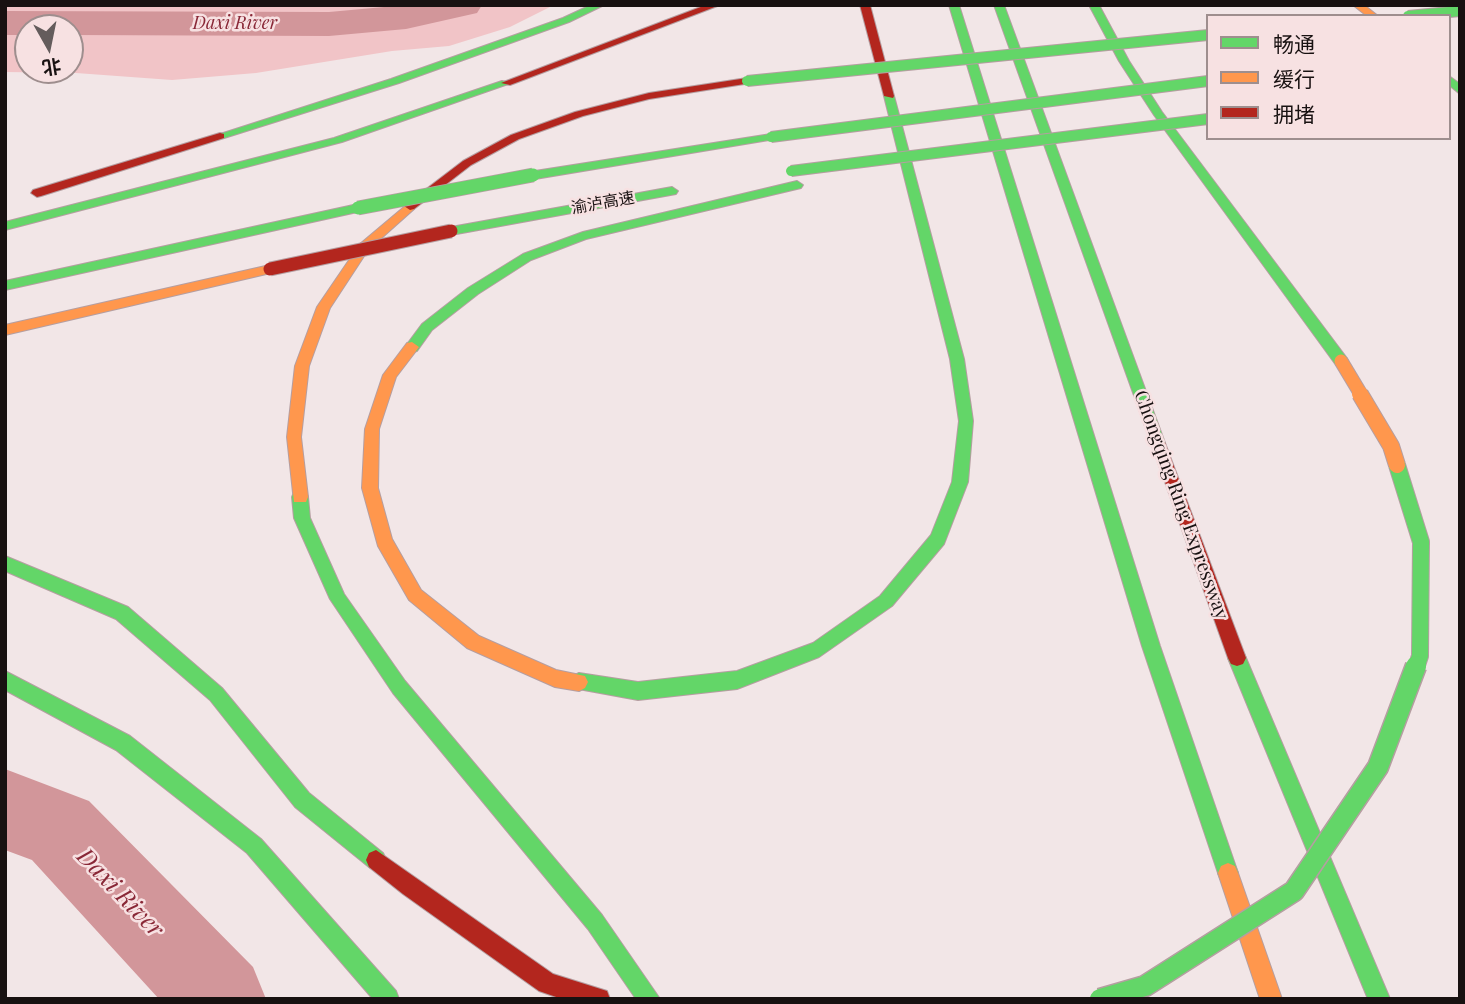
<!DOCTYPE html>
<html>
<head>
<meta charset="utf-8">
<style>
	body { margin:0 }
	#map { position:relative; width:1465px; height:1004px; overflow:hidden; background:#f2e6e7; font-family:"Playfair Display","Noto Sans SC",serif }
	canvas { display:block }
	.frame { position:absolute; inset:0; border:7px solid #181111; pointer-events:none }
	.legend { position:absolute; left:1206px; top:14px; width:245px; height:126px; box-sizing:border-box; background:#f7e1e2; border:2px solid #9e8e8e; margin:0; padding:9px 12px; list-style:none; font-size:21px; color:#181111 }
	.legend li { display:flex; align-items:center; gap:14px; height:35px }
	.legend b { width:35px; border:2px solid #9e8e8e }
	.north { position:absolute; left:14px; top:14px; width:70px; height:70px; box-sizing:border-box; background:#f7e1e2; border:2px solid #9e8e8e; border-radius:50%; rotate:171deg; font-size:19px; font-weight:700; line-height:28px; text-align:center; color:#181111 }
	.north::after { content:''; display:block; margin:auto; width:24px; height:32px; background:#645c5c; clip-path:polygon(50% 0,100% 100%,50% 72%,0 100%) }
</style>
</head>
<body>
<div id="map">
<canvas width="1465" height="1004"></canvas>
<div class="frame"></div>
<ul class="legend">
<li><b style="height:9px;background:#63d668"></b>畅通</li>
<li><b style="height:9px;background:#ff974d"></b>缓行</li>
<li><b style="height:9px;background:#b3261e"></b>拥堵</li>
</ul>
<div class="north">北</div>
</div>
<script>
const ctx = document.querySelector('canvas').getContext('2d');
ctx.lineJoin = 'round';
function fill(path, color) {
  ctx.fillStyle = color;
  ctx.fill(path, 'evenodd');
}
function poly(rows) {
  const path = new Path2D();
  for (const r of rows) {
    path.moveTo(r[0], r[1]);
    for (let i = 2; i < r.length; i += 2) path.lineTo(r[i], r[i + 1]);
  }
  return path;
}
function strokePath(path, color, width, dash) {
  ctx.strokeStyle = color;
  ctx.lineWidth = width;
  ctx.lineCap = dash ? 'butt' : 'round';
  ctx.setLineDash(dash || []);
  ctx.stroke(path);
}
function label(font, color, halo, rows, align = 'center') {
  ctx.font = font + ' "Playfair Display","Noto Sans SC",serif';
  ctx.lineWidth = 5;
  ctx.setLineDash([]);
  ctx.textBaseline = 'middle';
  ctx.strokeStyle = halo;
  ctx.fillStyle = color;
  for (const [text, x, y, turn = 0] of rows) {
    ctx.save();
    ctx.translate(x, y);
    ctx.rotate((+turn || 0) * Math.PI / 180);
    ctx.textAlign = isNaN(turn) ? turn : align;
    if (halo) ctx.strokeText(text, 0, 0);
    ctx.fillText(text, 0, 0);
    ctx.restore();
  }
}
const green = poly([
	[5,5,554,5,510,27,449,46,392,51,256,73,172,80,76,73,5,72],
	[28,28,70,28,70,70,28,70]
]);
const river = poly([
	[406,5,482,5,477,13,406,29,329,36,70,35,70,28,28,28,28,35,5,35,5,11,329,12,406,5],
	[5,769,89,801,253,967,266,999,159,999,32,860,5,850,5,769]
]);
const fast = poly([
	[591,5,604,5,569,22,399,83,224,138,214,136,391,79,563,18,591,5],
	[949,5,959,5,1160,646,1238,873,1235,880,1228,883,1221,880,1218,873,1142,646,949,5],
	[994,5,1004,5,1165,443,1163,447,1153,447,1151,443,994,5],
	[1089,5,1099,5,1129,61,1162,112,1346,357,1348,361,1346,365,1336,365,1154,115,1119,61,1089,5],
	[1449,76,1460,84,1460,94,1449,85,1449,76],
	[502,81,511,83,342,142,5,230,5,222,334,138,502,81],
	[889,93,894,96,964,359,973,421,968,482,944,544,892,606,819,657,737,689,638,700,573,688,570,682,573,676,579,673,638,682,737,671,813,643,880,596,931,535,952,482,959,421,950,359,884,96,889,93],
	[771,134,775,135,775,139,535,179,529,175,535,171,771,134],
	[797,181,803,185,801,188,586,239,531,260,478,294,432,330,417,351,412,352,405,347,422,324,468,288,523,254,583,232,797,181],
	[672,187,678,191,676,194,451,235,445,231,451,227,672,187],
	[358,204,364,208,362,211,5,290,5,281,358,204],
	[300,490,306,492,308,497,310,518,344,594,405,681,602,915,660,999,636,999,588,929,393,693,330,599,294,518,292,497,294,492,300,490],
	[5,556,128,607,222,688,309,793,383,853,386,860,383,867,376,870,369,867,295,807,210,700,116,619,5,571,5,556],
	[1237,650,1243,652,1246,658,1390,999,1368,999,1228,658,1231,652,1237,650],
	[5,671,130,736,261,839,396,991,399,999,373,999,247,853,116,750,5,690,5,671]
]);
const slow = poly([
	[1353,5,1364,5,1378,16,1367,16,1353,5],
	[410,202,414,203,414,209,368,250,330,308,309,366,301,437,308,497,306,502,294,502,287,437,295,366,317,307,360,244,410,202],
	[270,265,276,269,275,272,5,335,5,325,270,265],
	[412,342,419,347,396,377,379,429,378,488,392,539,421,590,479,636,556,670,585,676,588,682,585,688,579,691,555,687,467,648,409,600,378,546,362,488,365,429,383,375,407,343,412,342],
	[1228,863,1235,866,1238,873,1282,999,1260,999,1218,873,1221,866,1228,863]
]);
const jam = poly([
	[706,5,720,5,510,85,501,83,706,5],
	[860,5,870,5,894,96,893,98,884,96,860,5],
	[747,78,751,79,751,83,649,99,583,116,519,139,471,165,414,209,410,210,404,206,463,161,511,135,575,112,649,93,747,78],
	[220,133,224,134,224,138,41,196,37,197,31,193,33,190,220,133],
	[1158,437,1165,443,1246,658,1243,664,1237,666,1231,664,1228,658,1151,443,1158,437],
	[376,850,553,974,607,991,610,999,562,999,539,991,403,894,369,867,366,860,369,853,376,850]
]);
const fastBridgeFar3 = poly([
	[1408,16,1460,11],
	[747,81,1208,35],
	[771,137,1208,81],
	[791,171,1208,119],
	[524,177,535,175]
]);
const fastBridgeFar2 = poly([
	[358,208,533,175]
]);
const fastBridgeFar1 = poly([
	[1397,465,1421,542,1420,656,1416,668]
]);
const fastBridge = poly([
	[1100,999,1145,986,1294,891,1378,767,1416,666]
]);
const slowBridgeFar1 = poly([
	[1341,361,1362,396]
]);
const slowBridge = poly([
	[1360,394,1391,446,1397,465]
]);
const jamBridge = poly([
	[270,269,451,231]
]);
const farStreetnames = [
	["渝泸高速",603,203,-10]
];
const farWaternames = [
	["Daxi River",235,23]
];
const streetNames = [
	["Chongqing Ring Expressway",1181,505,70]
];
const nearWaternames = [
	["Daxi River",120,893,46]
];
fill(green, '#f1c4c7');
fill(river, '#d2969a');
strokePath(fast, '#b59ea1', 2);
strokePath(slow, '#b59ea1', 2);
strokePath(jam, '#b59ea1', 2);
fill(fast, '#63d668');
fill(slow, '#ff974d');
fill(jam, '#b3261e');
strokePath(fastBridgeFar3, '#b59ea1', 12, []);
strokePath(fastBridgeFar2, '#b59ea1', 15, []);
strokePath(fastBridgeFar1, '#b59ea1', 18, []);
strokePath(fastBridge, '#b59ea1', 23, []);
strokePath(slowBridgeFar1, '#b59ea1', 15, []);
strokePath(slowBridge, '#b59ea1', 18, []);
strokePath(jamBridge, '#b59ea1', 15, []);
strokePath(fastBridgeFar3, '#63d668', 10);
strokePath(fastBridgeFar2, '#63d668', 13);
strokePath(fastBridgeFar1, '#63d668', 16);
strokePath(fastBridge, '#63d668', 20);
strokePath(slowBridgeFar1, '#ff974d', 13);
strokePath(slowBridge, '#ff974d', 16);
strokePath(jamBridge, '#b3261e', 13);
label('16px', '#181111', '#f7e1e2', farStreetnames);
label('italic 18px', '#892837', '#f7e1e2', farWaternames);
label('19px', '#181111', '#f7e1e2', streetNames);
label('italic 24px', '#892837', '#f7e1e2', nearWaternames);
</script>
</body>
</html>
